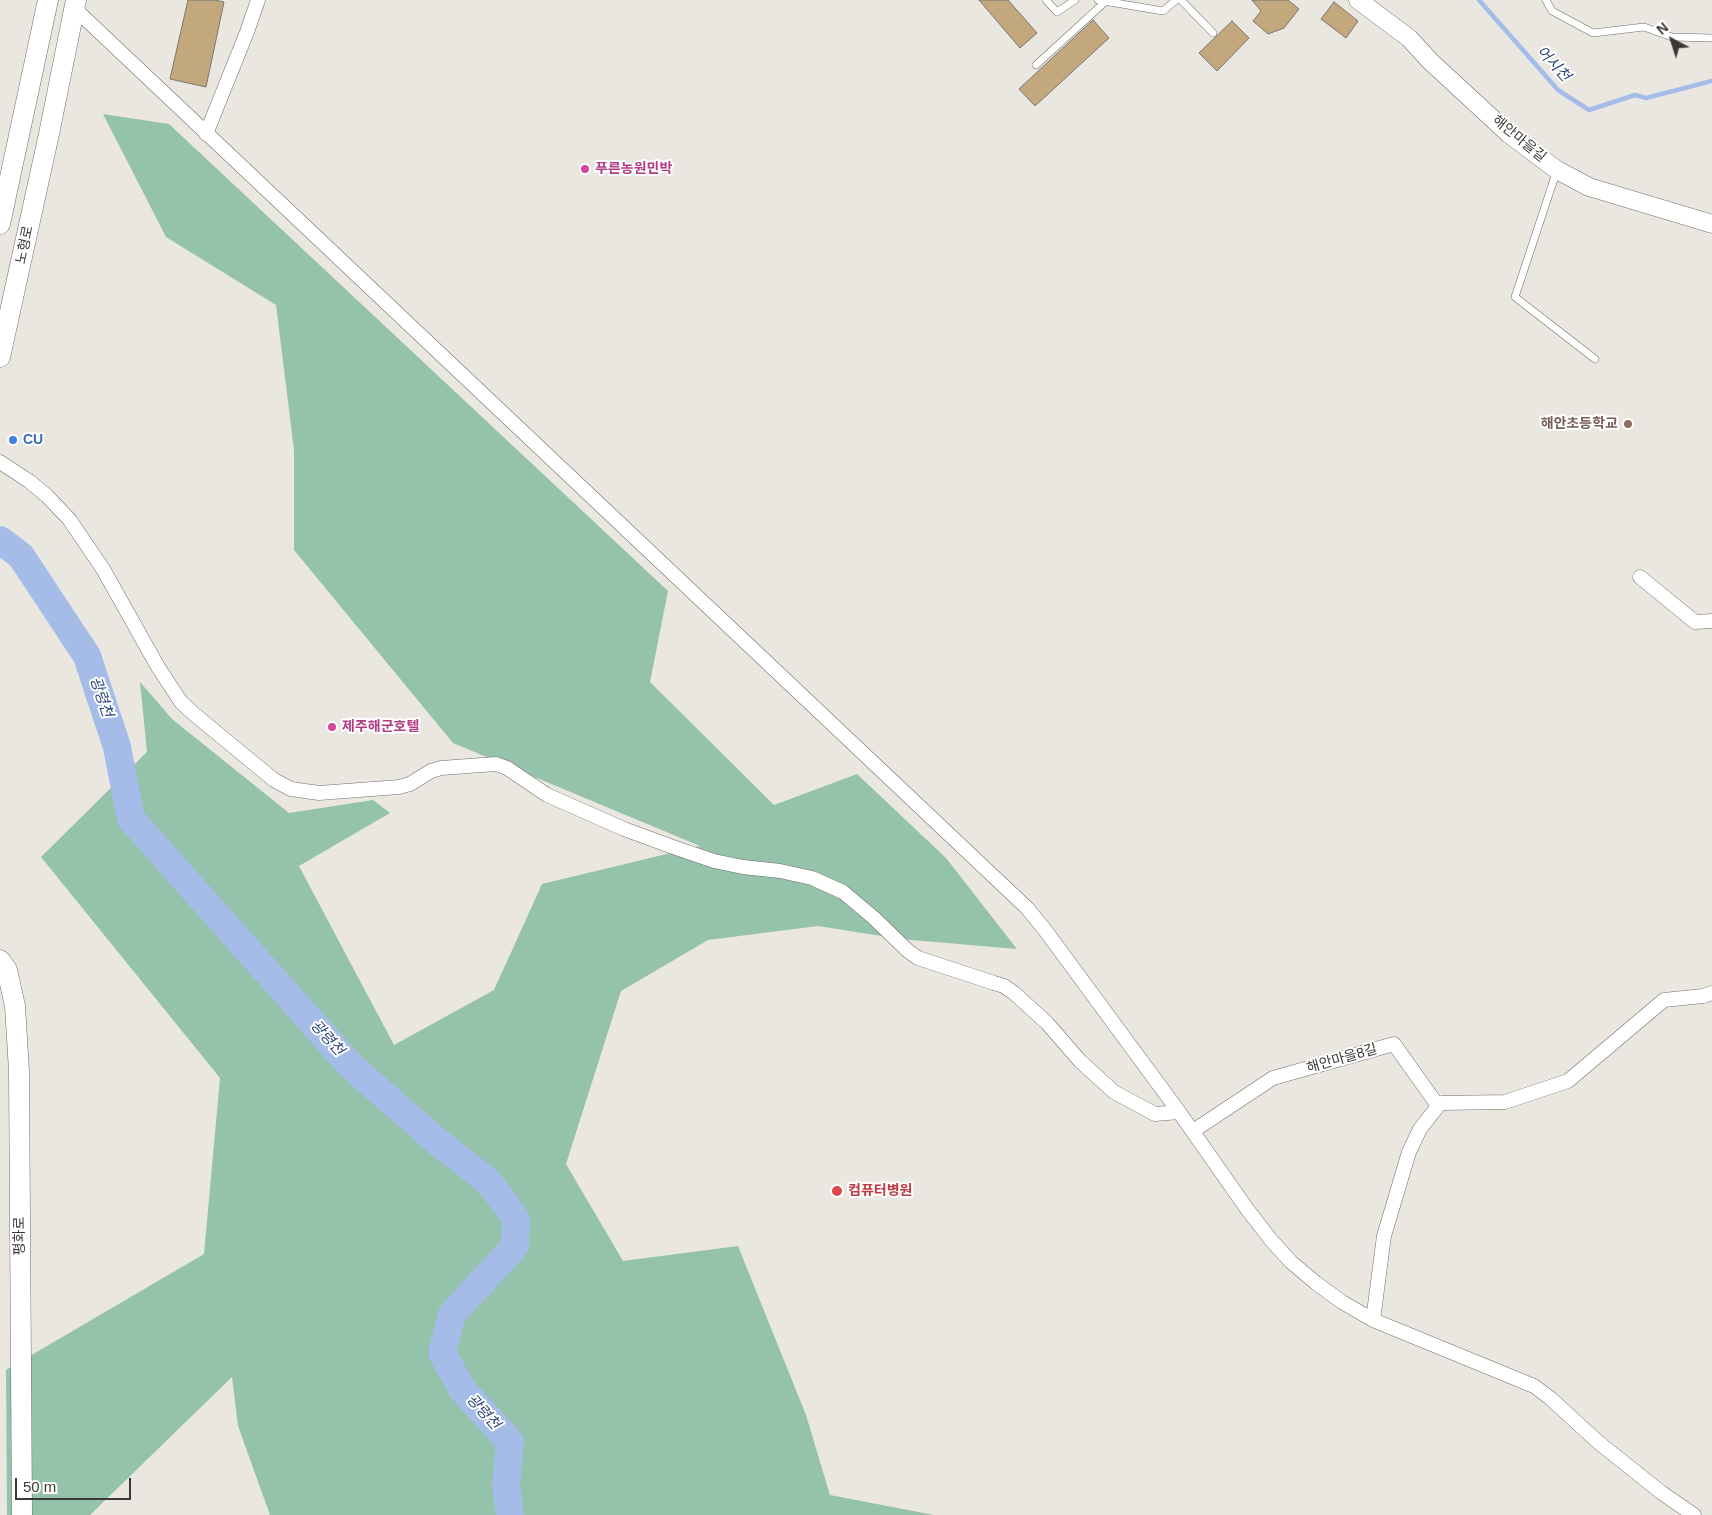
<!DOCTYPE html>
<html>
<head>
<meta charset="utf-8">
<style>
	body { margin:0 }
	#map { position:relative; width:1712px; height:1515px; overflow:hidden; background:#eae7e1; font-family:Arial,sans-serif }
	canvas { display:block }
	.north { position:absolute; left:1647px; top:15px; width:50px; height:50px; -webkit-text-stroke:4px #fff; paint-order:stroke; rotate:320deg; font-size:14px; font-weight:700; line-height:20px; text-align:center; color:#3a3937 }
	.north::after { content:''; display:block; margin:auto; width:18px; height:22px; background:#3a3937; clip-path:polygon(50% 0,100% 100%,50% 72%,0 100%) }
	.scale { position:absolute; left:15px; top:1478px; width:116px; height:22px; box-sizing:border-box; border:2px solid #3a3937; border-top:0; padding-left:6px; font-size:15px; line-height:18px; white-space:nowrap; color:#3a3937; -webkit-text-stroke:4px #fff; paint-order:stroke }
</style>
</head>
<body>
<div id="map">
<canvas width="1712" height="1515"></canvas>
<div class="north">N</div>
<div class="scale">50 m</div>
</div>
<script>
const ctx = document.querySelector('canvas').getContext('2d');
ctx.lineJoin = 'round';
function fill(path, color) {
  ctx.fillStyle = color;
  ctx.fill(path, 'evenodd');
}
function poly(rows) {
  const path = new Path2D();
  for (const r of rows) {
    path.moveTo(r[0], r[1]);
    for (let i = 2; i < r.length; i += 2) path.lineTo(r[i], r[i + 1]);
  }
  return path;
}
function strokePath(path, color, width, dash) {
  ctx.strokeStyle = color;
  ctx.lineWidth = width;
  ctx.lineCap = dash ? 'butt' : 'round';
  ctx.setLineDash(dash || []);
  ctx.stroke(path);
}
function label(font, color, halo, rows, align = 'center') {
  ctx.font = font + ' Arial,"Noto Sans KR",sans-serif';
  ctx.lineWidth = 4;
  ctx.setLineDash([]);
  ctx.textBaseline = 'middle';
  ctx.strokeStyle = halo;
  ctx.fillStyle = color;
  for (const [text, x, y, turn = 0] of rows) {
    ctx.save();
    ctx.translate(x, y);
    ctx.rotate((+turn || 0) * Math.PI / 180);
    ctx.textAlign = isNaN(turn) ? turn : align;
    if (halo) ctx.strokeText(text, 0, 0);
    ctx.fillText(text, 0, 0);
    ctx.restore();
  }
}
const green = poly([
	[103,114,169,124,668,591,650,682,774,805,857,774,946,858,1017,949,900,939,818,926,708,940,621,991,566,1164,623,1261,738,1246,806,1415,830,1495,934,1515,270,1515,238,1426,232,1377,90,1515,7,1515,6,1370,204,1254,220,1078,41,857,147,752,140,682,172,719,289,813,373,800,390,813,299,866,394,1045,494,990,542,884,700,846,453,743,294,550,294,450,276,305,166,237]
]);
const stream = poly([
	[1479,0,1558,90,1589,110,1635,95,1646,98,1712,81]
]);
const river = poly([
	[0,540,21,556,87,656,117,747,131,819,351,1066,439,1143,489,1182,516,1219,515,1246,452,1314,442,1353,462,1389,510,1442,506,1486,510,1515]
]);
const building = poly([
	[188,0,215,0,224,2,206,87,170,79,188,0],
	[979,0,1008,0,1037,33,1020,48,979,0],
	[1252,0,1288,0,1299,9,1284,28,1268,34,1253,21,1261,11,1252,0],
	[1334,2,1358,21,1346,38,1321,19,1334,2],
	[1093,20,1109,38,1035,106,1019,89,1093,20],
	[1232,21,1249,38,1217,71,1199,53,1232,21]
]);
const service = poly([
	[1046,0,1057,12,1075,0],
	[1098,0,1163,11,1176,0],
	[1181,0,1213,33],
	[1546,0,1552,11,1593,33,1644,27,1672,37,1712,38],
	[1036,65,1105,2],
	[1557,170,1515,297,1595,359]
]);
const minor = poly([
	[74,8,1027,908,1045,930,1179,1112,1247,1209,1271,1240,1291,1262,1316,1283,1342,1302,1373,1320,1534,1386,1550,1398,1598,1442,1662,1493,1694,1515],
	[206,134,247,32,258,0],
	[0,462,29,481,47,496,69,519,103,569,158,667,181,702,194,714,274,780,291,789,319,793,399,787,410,784,431,771,441,768,496,764,507,768,547,795,563,802,624,829,673,847,714,861,743,867,780,871,812,878,843,892,874,918,908,951,918,958,994,983,1004,986,1014,993,1047,1023,1080,1061,1114,1092,1155,1114,1179,1112],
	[1640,577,1695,622,1712,621],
	[1193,1131,1273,1078,1394,1044,1438,1106],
	[1373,1320,1384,1236,1409,1152,1420,1129,1438,1106,1442,1103,1505,1102,1568,1081,1664,1000,1703,996,1712,993]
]);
const tertiary = poly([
	[1358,0,1409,38,1430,61,1509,134,1557,170,1589,187,1712,224]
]);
const secondary = poly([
	[0,224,48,0],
	[0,357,49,134,76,0],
	[0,960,7,970,15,1006,19,1071,22,1515]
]);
const markers = [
	[585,169,5,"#d1479c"],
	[1628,424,5,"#8d6e63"],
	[13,440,5,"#3f7fe0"],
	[332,727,5,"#d1479c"],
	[837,1191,6,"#e0444e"]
];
const streetNames = [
	["해안마을길",1519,139,39],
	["노형로",25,245,-78],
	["해안마을8길",1342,1059,-16],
	["평화로",20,1236,-90]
];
const hotelNames = [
	["푸른농원민박",595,169],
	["제주해군호텔",342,727]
];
const educationNames = [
	["해안초등학교",1618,424]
];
const shopNames = [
	["CU",23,440]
];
const healthNames = [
	["컴퓨터병원",848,1191]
];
const waterNames = [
	["어시천",1553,64,47],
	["광령천",101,697,71],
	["광령천",327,1038,48],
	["광령천",483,1412,48]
];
fill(green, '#95c2aa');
strokePath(stream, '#a4bce7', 4.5);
strokePath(river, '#a4bce7', 28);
fill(building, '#c3a87d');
strokePath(building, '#797671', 1);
strokePath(service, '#716e69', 8);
strokePath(minor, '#716e69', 15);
strokePath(tertiary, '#716e69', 19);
strokePath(secondary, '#716e69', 21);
strokePath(service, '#fff', 7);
strokePath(minor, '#fff', 14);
strokePath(tertiary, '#fff', 18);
strokePath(secondary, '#fff', 20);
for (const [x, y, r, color] of markers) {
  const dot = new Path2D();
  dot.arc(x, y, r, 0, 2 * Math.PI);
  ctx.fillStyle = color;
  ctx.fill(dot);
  strokePath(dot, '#fff', 2);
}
label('14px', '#3a3937', '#fff', streetNames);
label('bold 14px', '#b23c85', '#fff', hotelNames, 'left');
label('bold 14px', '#785e54', '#fff', educationNames, 'right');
label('bold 14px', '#366cbe', '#fff', shopNames, 'left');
label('bold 14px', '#be3a42', '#fff', healthNames, 'left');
label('italic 15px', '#29457a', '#fff', waterNames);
</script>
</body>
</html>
